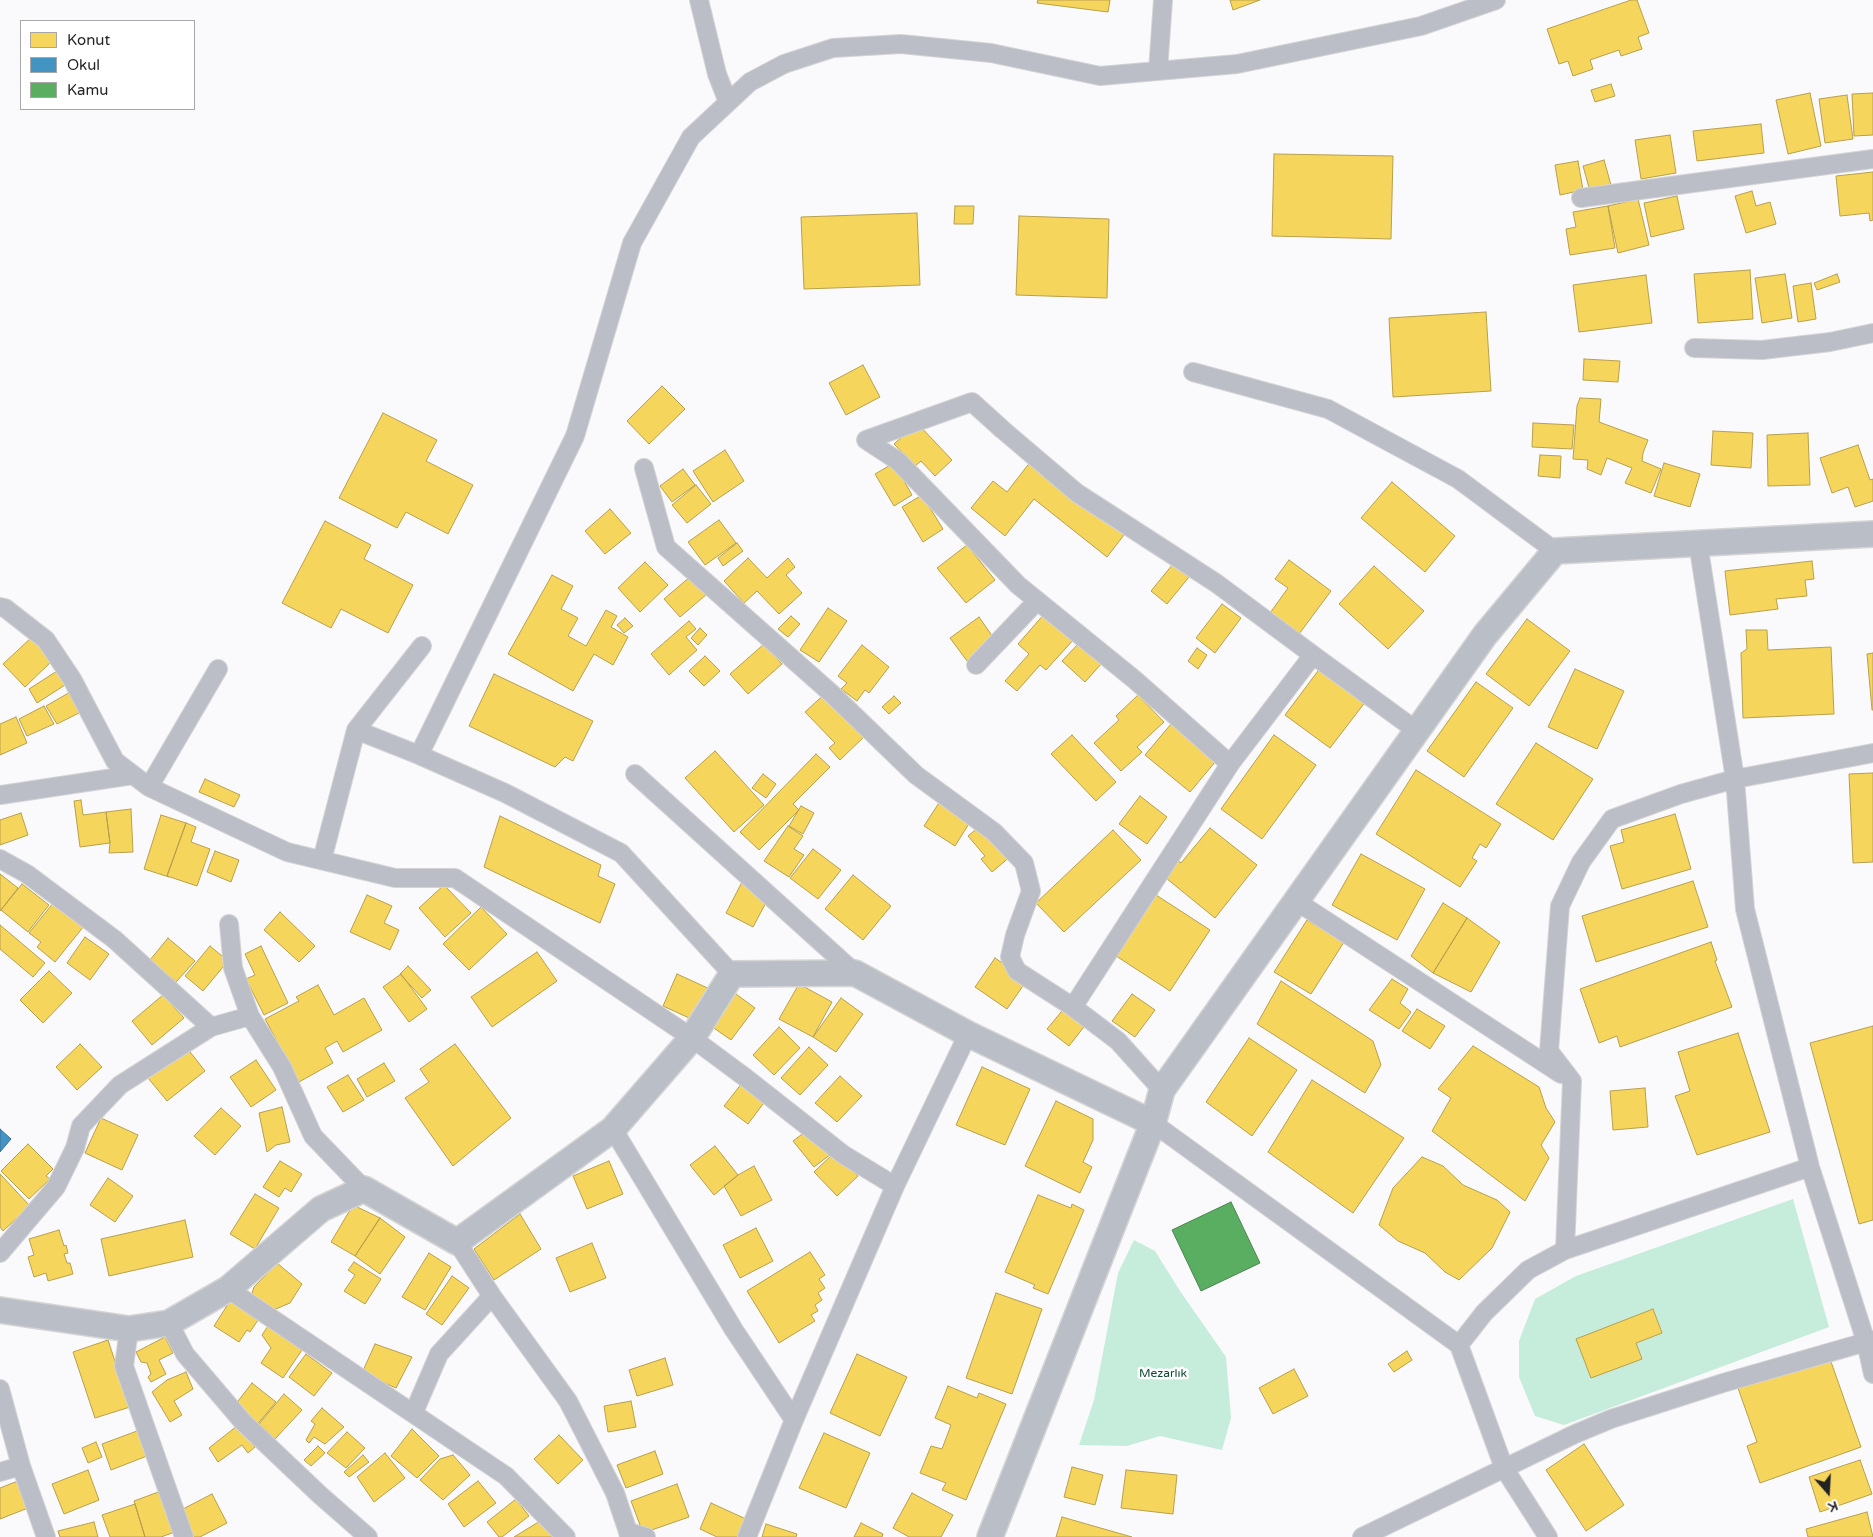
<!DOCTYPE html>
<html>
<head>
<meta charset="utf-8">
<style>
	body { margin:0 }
	#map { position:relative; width:1873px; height:1537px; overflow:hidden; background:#fafafd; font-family:"Varela Round",sans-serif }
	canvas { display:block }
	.legend { position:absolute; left:20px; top:20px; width:175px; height:90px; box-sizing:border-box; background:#fff; border:1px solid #a7a7a8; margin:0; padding:6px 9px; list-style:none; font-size:15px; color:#232326 }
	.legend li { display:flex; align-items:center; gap:10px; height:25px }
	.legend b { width:25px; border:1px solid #a7a7a8 }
	.north { position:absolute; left:1803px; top:1467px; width:50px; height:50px; -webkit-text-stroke:4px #fff; paint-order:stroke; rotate:161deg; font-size:14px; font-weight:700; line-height:20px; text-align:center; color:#232326 }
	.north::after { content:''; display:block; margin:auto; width:18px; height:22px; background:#232326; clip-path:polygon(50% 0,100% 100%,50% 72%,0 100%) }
</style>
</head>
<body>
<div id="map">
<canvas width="1873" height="1537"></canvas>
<ul class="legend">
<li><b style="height:14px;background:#f6d55c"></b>Konut</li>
<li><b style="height:14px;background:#4393c3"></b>Okul</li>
<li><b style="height:14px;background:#5aae61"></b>Kamu</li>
</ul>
<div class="north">K</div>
</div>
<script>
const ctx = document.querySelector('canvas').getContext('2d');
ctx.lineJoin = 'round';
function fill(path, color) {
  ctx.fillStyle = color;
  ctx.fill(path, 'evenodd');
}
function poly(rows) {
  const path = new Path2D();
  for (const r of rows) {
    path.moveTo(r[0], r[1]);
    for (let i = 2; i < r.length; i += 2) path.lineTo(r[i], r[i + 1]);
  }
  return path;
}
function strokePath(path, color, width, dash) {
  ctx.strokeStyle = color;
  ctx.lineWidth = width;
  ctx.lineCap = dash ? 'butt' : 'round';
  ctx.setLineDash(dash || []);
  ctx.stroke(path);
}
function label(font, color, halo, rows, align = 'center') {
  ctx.font = font + ' "Varela Round",sans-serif';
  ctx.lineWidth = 5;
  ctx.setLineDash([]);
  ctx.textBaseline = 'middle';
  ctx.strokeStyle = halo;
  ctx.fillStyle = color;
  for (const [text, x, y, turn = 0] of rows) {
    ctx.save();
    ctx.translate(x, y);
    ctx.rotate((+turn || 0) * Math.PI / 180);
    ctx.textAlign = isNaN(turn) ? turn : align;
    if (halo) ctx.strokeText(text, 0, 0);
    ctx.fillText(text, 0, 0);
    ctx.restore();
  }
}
const green = poly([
	[1793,1199,1829,1327,1564,1425,1535,1416,1519,1377,1519,1341,1535,1299,1576,1276],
	[1134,1240,1155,1251,1180,1291,1226,1357,1231,1418,1222,1450,1160,1436,1127,1446,1079,1445,1094,1400,1118,1273]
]);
const homes = poly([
	[1038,0,1110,0,1108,12,1037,3,1038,0],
	[1230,0,1260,0,1233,10,1230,0],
	[1631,0,1637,0,1649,33,1638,37,1642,49,1621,56,1619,50,1590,60,1593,69,1573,76,1568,61,1559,64,1547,29,1631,0],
	[1611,84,1615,96,1595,102,1591,90,1611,84],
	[1810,93,1821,146,1788,154,1776,100,1810,93],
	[1873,93,1873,135,1854,136,1852,94,1873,93],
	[1847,95,1853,139,1825,143,1819,99,1847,95],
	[1761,124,1764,153,1697,161,1693,131,1761,124],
	[1670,135,1676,173,1641,179,1635,140,1670,135],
	[1274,154,1393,156,1391,239,1272,236,1274,154],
	[1604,160,1611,185,1590,191,1583,166,1604,160],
	[1578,161,1583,190,1560,195,1555,165,1578,161],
	[1873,172,1873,220,1870,221,1869,213,1840,216,1836,176,1873,172],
	[1752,191,1756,206,1770,202,1776,224,1746,233,1735,196,1752,191],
	[1677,196,1684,229,1651,237,1644,203,1677,196],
	[1638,199,1649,245,1618,253,1608,206,1638,199],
	[955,206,974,206,973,224,954,224,955,206],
	[1608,206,1615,248,1570,255,1566,229,1576,227,1573,212,1608,206],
	[917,213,920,285,804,289,801,217,917,213],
	[1019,216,1109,219,1107,298,1016,295,1019,216],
	[1750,270,1753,319,1698,323,1694,274,1750,270],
	[1785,274,1792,318,1762,323,1755,278,1785,274],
	[1837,274,1840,282,1817,290,1814,283,1837,274],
	[1646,275,1652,323,1579,332,1573,285,1646,275],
	[1811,283,1816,319,1798,322,1793,286,1811,283],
	[1486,312,1491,391,1393,397,1389,318,1486,312],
	[1584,359,1620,361,1618,382,1583,380,1584,359],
	[863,365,880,397,846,415,829,383,863,365],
	[662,386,685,409,649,444,627,421,662,386],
	[1580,398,1601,399,1599,422,1648,440,1643,453,1642,461,1661,469,1651,493,1625,483,1632,468,1607,458,1601,475,1587,469,1588,460,1573,459,1577,406,1580,398],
	[383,413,437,440,426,461,473,485,448,534,406,512,397,528,339,498,383,413],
	[917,423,952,460,935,476,921,461,915,466,894,444,917,423],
	[1533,423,1574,425,1572,449,1532,447,1533,423],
	[1713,431,1753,433,1751,468,1711,465,1713,431],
	[1808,433,1810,485,1768,486,1767,435,1808,433],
	[1858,445,1870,480,1873,479,1873,501,1855,507,1848,487,1832,493,1820,458,1858,445],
	[725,450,744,481,713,502,693,471,725,450],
	[1540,455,1561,456,1560,478,1538,476,1540,455],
	[1031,461,1124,535,1107,557,1034,499,1005,536,971,508,993,481,1007,492,1031,461],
	[894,463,912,495,894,506,875,474,894,463],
	[1664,463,1700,474,1690,507,1654,496,1664,463],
	[683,469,695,485,672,502,660,486,683,469],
	[1392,482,1455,536,1425,572,1361,518,1392,482],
	[696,485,711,504,687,523,672,505,696,485],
	[922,495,943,529,923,542,902,507,922,495],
	[610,509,631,533,605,554,585,531,610,509],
	[719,520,736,543,705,565,688,542,719,520],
	[325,521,371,545,364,559,413,585,388,633,341,609,331,628,282,603,325,521],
	[737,543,743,551,723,566,718,558,737,543],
	[967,545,995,580,966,603,937,568,967,545],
	[748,558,767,578,788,558,795,567,786,575,802,593,779,614,757,591,744,603,724,581,748,558],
	[1289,560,1331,591,1299,634,1270,613,1288,588,1275,579,1289,560],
	[1812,561,1814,579,1805,580,1807,596,1776,599,1778,609,1730,615,1725,571,1812,561],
	[645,562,668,585,640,612,618,588,645,562],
	[1173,564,1189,577,1167,604,1151,591,1173,564],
	[1374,566,1424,611,1388,649,1339,604,1374,566],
	[552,575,573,586,561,609,578,618,568,636,586,646,606,610,617,616,611,627,628,637,613,665,594,654,573,691,508,654,552,575],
	[691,576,707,594,680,617,664,599,691,576],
	[1222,604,1241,618,1215,653,1196,638,1222,604],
	[828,608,847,621,819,662,800,650,828,608],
	[1046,612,1075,638,1046,670,1040,665,1017,691,1005,681,1029,654,1018,644,1046,612],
	[791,616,800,624,788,637,778,629,791,616],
	[979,617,995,640,967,661,950,638,979,617],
	[625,618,633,626,624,633,617,625,625,618],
	[1527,619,1570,651,1529,706,1486,674,1527,619],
	[689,621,696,629,686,637,697,650,669,675,651,654,689,621],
	[700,628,707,635,698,645,691,638,700,628],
	[1746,630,1767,630,1768,650,1831,647,1834,714,1743,718,1741,653,1747,649,1746,630],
	[32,637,53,660,25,687,3,664,32,637],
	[1079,643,1102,663,1085,682,1062,661,1079,643],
	[764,644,782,664,748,694,730,674,764,644],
	[862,645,889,667,869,693,865,690,857,701,841,689,847,683,838,676,862,645],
	[1197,648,1207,655,1198,669,1188,661,1197,648],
	[1873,653,1873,710,1872,710,1867,654,1873,653],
	[705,656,720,671,704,686,689,671,705,656],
	[1321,667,1366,701,1330,748,1285,715,1321,667],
	[1575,669,1624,691,1597,749,1548,727,1575,669],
	[57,671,65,685,37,703,29,689,57,671],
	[494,674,593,721,573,761,565,757,555,767,469,726,494,674],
	[1476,682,1513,708,1464,777,1427,751,1476,682],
	[829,690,869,732,840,760,829,748,835,743,805,712,829,690],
	[72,691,83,711,57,724,46,706,72,691],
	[1138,695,1164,722,1137,747,1142,752,1121,771,1094,743,1119,720,1116,716,1138,695],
	[894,696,901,703,889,714,882,707,894,696],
	[44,706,54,724,27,736,19,719,44,706],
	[16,717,27,743,0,755,0,724,16,717],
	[1171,724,1216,761,1190,792,1145,755,1171,724],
	[1072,735,1116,782,1096,801,1051,754,1072,735],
	[1274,735,1316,765,1262,839,1221,809,1274,735],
	[1536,743,1593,779,1553,840,1496,804,1536,743],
	[715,751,764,805,734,832,685,778,715,751],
	[816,754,830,767,793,804,799,810,759,850,740,832,816,754],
	[1416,770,1501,824,1486,848,1480,844,1472,858,1477,861,1460,887,1376,834,1416,770],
	[1873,773,1873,862,1853,863,1849,774,1873,773],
	[763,774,776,784,766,798,752,788,763,774],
	[205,779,240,795,234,807,199,792,205,779],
	[944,795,975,814,955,846,924,826,944,795],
	[1140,796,1167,817,1147,844,1119,824,1140,796],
	[81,800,83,815,106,812,110,843,80,847,74,801,81,800],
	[801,806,814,813,803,834,789,826,801,806],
	[131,809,133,852,109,853,110,843,106,812,131,809],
	[21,813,28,835,0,845,0,820,21,813],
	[1675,814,1691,869,1622,889,1610,846,1624,842,1621,830,1675,814],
	[161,815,186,823,167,876,169,877,144,869,161,815],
	[500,816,601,865,598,876,615,884,600,923,484,867,500,816],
	[990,818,1017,851,992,872,981,859,985,856,968,836,990,818],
	[186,823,196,827,191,842,210,849,197,886,167,876,186,823],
	[788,826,803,836,794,849,804,855,789,877,764,861,788,826],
	[1210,828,1257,865,1215,918,1161,874,1174,857,1181,863,1210,828],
	[1113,830,1141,860,1064,932,1036,903,1113,830],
	[813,849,841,870,818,899,790,878,813,849],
	[215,851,239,860,231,882,207,872,215,851],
	[1361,854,1425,889,1397,940,1332,905,1361,854],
	[0,874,18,888,0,911,0,874],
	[853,875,891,906,863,940,825,909,853,875],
	[1693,881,1708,927,1596,962,1582,916,1693,881],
	[742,882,769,897,753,927,726,913,742,882],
	[22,884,49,905,28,932,1,910,22,884],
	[444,885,471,913,445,937,419,908,444,885],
	[1153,893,1210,930,1170,991,1113,954,1153,893],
	[367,895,392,906,384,923,399,930,390,950,350,932,367,895],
	[54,902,84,926,55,962,37,947,41,942,29,933,54,902],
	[1443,903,1467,918,1433,973,1411,956,1443,903],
	[481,907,507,934,469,970,443,944,481,907],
	[280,912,315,946,299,962,264,930,280,912],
	[1467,918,1500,942,1471,992,1433,973,1467,918],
	[1307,920,1344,942,1311,994,1274,972,1307,920],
	[0,925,45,963,33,977,0,949,0,925],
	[85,937,109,954,90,980,67,963,85,937],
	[168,938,195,961,176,982,150,960,168,938],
	[1711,942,1717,960,1715,961,1732,1007,1620,1047,1617,1036,1599,1043,1580,989,1711,942],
	[210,946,228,961,203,991,185,976,210,946],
	[261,946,288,1003,264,1015,246,979,255,975,245,954,261,946],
	[537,952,557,981,492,1027,471,997,537,952],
	[995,958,1027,980,1007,1009,975,987,995,958],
	[408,966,431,990,422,998,400,974,408,966],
	[49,971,72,993,43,1023,20,1000,49,971],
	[401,974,427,1009,409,1022,383,987,401,974],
	[677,974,712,990,698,1022,663,1006,677,974],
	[1392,979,1408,989,1400,1003,1411,1012,1399,1029,1369,1010,1392,979],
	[1281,981,1373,1041,1381,1065,1365,1093,1257,1024,1281,981],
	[799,984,832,1002,813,1037,779,1019,799,984],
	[318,985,334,1015,364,998,382,1030,343,1052,337,1041,325,1048,333,1063,299,1082,265,1019,299,1001,296,997,318,985],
	[732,991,755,1008,731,1040,708,1024,732,991],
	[1132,994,1155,1010,1135,1037,1112,1021,1132,994],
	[163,995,184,1018,152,1045,132,1021,163,995],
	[841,998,863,1014,836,1052,813,1037,841,998],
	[1066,1006,1087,1023,1069,1046,1047,1029,1066,1006],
	[1417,1009,1445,1026,1430,1049,1402,1031,1417,1009],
	[1873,1026,1873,1220,1859,1224,1810,1043,1873,1026],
	[779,1027,800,1048,774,1075,753,1055,779,1027],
	[1738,1033,1770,1132,1697,1155,1675,1096,1690,1091,1678,1052,1738,1033],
	[1249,1038,1297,1070,1252,1136,1206,1102,1249,1038],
	[80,1044,102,1067,77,1090,56,1067,80,1044],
	[455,1044,511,1118,453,1166,405,1098,429,1082,420,1069,455,1044],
	[1473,1046,1539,1087,1546,1108,1555,1122,1541,1145,1549,1158,1525,1201,1432,1131,1451,1098,1438,1089,1473,1046],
	[809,1047,828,1065,800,1095,781,1078,809,1047],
	[187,1048,205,1071,167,1101,148,1078,187,1048],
	[256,1060,276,1090,251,1107,230,1077,256,1060],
	[384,1063,395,1081,367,1097,357,1079,384,1063],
	[982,1067,1030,1089,1005,1145,956,1125,982,1067],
	[348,1075,364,1100,343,1112,327,1087,348,1075],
	[840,1076,862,1096,837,1122,815,1103,840,1076],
	[746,1078,769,1096,748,1124,724,1106,746,1078],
	[1312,1080,1404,1138,1353,1213,1268,1152,1312,1080],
	[1645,1088,1648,1127,1613,1130,1610,1091,1645,1088],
	[1056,1101,1093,1119,1093,1140,1083,1162,1092,1167,1080,1193,1025,1166,1056,1101],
	[282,1107,290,1142,276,1145,267,1152,259,1113,282,1107],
	[221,1108,241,1126,215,1155,194,1136,221,1108],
	[101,1118,138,1135,122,1170,85,1153,101,1118],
	[809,1129,831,1154,814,1167,793,1141,809,1129],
	[28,1144,53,1169,46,1176,50,1179,29,1199,1,1171,28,1144],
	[715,1146,738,1175,714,1195,690,1165,715,1146],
	[835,1152,858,1176,837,1196,814,1172,835,1152],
	[1422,1157,1443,1166,1463,1185,1497,1200,1510,1212,1492,1248,1459,1280,1445,1272,1425,1253,1398,1241,1379,1225,1393,1188,1422,1157],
	[280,1161,302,1174,291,1192,285,1188,279,1197,263,1187,280,1161],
	[609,1161,623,1194,587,1209,573,1176,609,1161],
	[754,1166,772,1200,741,1216,724,1186,738,1175,754,1166],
	[0,1174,30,1206,3,1231,0,1227,0,1174],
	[108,1178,133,1196,115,1222,90,1205,108,1178],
	[255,1194,279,1208,255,1249,230,1234,255,1194],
	[1038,1195,1071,1208,1072,1204,1084,1210,1048,1294,1033,1288,1035,1285,1005,1272,1038,1195],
	[353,1205,380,1218,355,1256,331,1242,353,1205],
	[520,1214,541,1249,494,1280,474,1249,520,1214],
	[380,1218,405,1237,380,1274,355,1256,380,1218],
	[185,1220,193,1257,109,1276,101,1239,185,1220],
	[756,1228,773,1261,740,1278,723,1245,756,1228],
	[59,1230,64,1246,66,1245,68,1253,64,1254,67,1263,70,1263,73,1274,48,1281,46,1273,34,1277,28,1257,34,1255,29,1239,59,1230],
	[592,1243,606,1278,570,1292,556,1258,592,1243],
	[810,1252,825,1275,819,1279,825,1288,818,1293,822,1300,815,1305,818,1311,811,1315,815,1321,779,1343,747,1291,810,1252],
	[429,1253,451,1267,425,1310,402,1297,429,1253],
	[354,1262,381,1279,365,1304,344,1291,355,1275,348,1270,354,1262],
	[277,1263,302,1284,290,1303,271,1311,251,1296,254,1287,277,1263],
	[452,1276,469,1288,442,1325,426,1314,452,1276],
	[996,1293,1042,1309,1012,1394,966,1378,996,1293],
	[230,1301,258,1320,250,1332,247,1330,239,1342,214,1326,230,1301],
	[1653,1309,1662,1333,1636,1343,1642,1359,1591,1378,1576,1339,1653,1309],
	[268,1326,302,1350,283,1378,261,1363,271,1348,262,1335,268,1326],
	[165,1337,173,1353,159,1360,166,1374,151,1382,148,1377,151,1374,147,1363,141,1362,136,1352,165,1337],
	[108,1340,130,1407,95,1418,73,1352,108,1340],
	[375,1344,412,1357,396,1388,362,1373,375,1344],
	[1407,1351,1412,1360,1394,1372,1388,1364,1407,1351],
	[306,1354,332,1373,314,1396,289,1377,306,1354],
	[857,1354,907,1377,880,1436,830,1413,857,1354],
	[1829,1356,1861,1447,1760,1483,1747,1446,1757,1442,1738,1388,1829,1356],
	[665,1358,673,1385,637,1396,629,1370,665,1358],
	[1294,1369,1308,1396,1273,1414,1259,1388,1294,1369],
	[186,1372,193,1389,174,1401,182,1415,170,1422,152,1392,167,1380,186,1372],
	[252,1383,276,1402,256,1426,235,1405,252,1383],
	[948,1386,977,1398,979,1393,1006,1404,966,1500,942,1490,946,1483,920,1473,931,1446,942,1449,951,1425,935,1418,948,1386],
	[284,1394,302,1410,275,1439,259,1424,284,1394],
	[631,1401,636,1427,608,1432,604,1406,631,1401],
	[322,1408,344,1427,325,1444,314,1437,309,1443,306,1440,315,1424,311,1421,322,1408],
	[237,1426,255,1447,248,1453,242,1445,218,1462,209,1448,237,1426],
	[412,1429,439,1456,417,1478,391,1456,412,1429],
	[137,1431,147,1456,111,1470,102,1444,137,1431],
	[347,1432,365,1448,346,1468,327,1453,347,1432],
	[824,1433,870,1453,846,1508,799,1488,824,1433],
	[559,1435,583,1460,558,1484,534,1459,559,1435],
	[96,1442,102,1457,88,1463,82,1448,96,1442],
	[1584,1444,1624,1505,1586,1531,1546,1470,1584,1444],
	[318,1446,325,1453,311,1466,304,1460,318,1446],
	[655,1451,663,1474,626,1488,617,1465,655,1451],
	[385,1453,405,1478,374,1502,357,1477,385,1453],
	[363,1455,369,1462,349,1477,344,1472,363,1455],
	[453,1455,470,1475,443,1500,420,1480,440,1459,453,1455],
	[1860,1460,1872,1494,1820,1512,1809,1477,1860,1460],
	[1072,1467,1103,1475,1095,1505,1064,1497,1072,1467],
	[88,1470,99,1500,64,1514,52,1484,88,1470],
	[1126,1470,1177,1475,1173,1514,1121,1508,1126,1470],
	[18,1481,28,1508,0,1519,0,1488,18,1481],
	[478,1481,496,1503,464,1527,448,1504,478,1481],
	[677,1484,689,1517,643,1533,631,1501,677,1484],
	[161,1491,175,1532,161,1537,145,1537,134,1501,161,1491],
	[912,1493,953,1515,941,1537,909,1537,893,1528,912,1493],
	[212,1494,227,1523,200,1537,193,1537,179,1511,212,1494],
	[516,1499,529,1516,502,1537,499,1537,487,1522,516,1499],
	[711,1503,746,1519,738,1537,717,1537,700,1529,711,1503],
	[135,1504,145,1537,110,1537,102,1515,135,1504],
	[1867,1512,1873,1537,1808,1537,1806,1529,1867,1512],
	[1062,1517,1132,1537,1056,1537,1062,1517],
	[545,1518,556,1537,514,1537,545,1518],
	[94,1522,98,1537,60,1537,58,1531,94,1522],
	[861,1523,883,1534,882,1537,854,1537,861,1523],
	[766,1524,797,1534,796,1537,762,1537,766,1524]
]);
const schools = poly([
	[0,1129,11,1139,0,1152,0,1129]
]);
const public = poly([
	[1231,1202,1260,1263,1201,1291,1172,1230,1231,1202]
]);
const street = poly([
	[699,0,717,74,728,102],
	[1158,71,1163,0],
	[1581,198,1873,159],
	[1694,348,1762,350,1830,342,1873,333],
	[1193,372,1328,409,1458,479,1555,551],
	[644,468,666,547,832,694,916,775,994,832,1024,863,1031,891,1015,935,1010,957,1017,971,1073,1007],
	[1698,543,1735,779,1745,909,1810,1167,1866,1342,1873,1374],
	[0,607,5,608,46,640,72,679,115,761,149,787,287,852,395,878,455,878,692,1038,746,1078,844,1155,895,1186,968,1034],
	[976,665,1037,601],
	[356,730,419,755,505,793,621,853,732,974],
	[419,755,575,436,632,243,691,137,750,82,784,64,833,48,901,44,991,53,1100,76,1237,64,1421,26,1496,0],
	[1230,764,1135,680,1018,585,898,461,866,440,972,402,1003,430,1077,493,1216,583,1313,655],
	[635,774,855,973],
	[149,787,218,669],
	[0,795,133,775],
	[0,859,27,874,114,939,211,1027,250,1016,282,1067,313,1136,364,1189],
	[322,860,356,730,422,646],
	[1296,901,1561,1074],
	[229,924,233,968,250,1016],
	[1162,1090,1118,1041,1073,1007,1230,764,1313,655,1417,731],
	[1153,1123,1459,1345,1504,1468,1548,1537],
	[613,1129,734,1330,794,1420,747,1537],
	[457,1242,492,1296,568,1401,615,1493,628,1532],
	[1565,1250,1810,1167],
	[0,1253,56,1187,75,1148,81,1126,120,1085,211,1027],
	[228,1289,506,1476,566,1537],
	[169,1323,185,1354,243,1422,320,1495,368,1537],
	[129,1329,124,1366,184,1537],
	[1459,1345,1484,1313,1528,1270,1565,1250,1572,1081,1549,1051,1560,906,1581,862,1612,819,1681,794,1735,779,1873,753],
	[0,1389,21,1466,46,1537],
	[414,1412,439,1354,492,1296],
	[794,1420,895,1186],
	[0,1472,21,1466],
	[629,1537,628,1532,646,1537],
	[1362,1537,1575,1434,1611,1419,1723,1383,1873,1340]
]);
const secondary = poly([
	[0,1310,129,1329,169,1323,228,1289,321,1209,364,1189,457,1242,613,1129,692,1038,732,974,855,973,968,1034,1153,1123],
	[990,1537,1153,1123,1162,1090,1485,635,1555,551,1873,534]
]);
const parkNames = [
	["Mezarlık",1163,1374]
];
fill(green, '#c6ecdb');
fill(homes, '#f6d55c');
strokePath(homes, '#b7a04c', 1);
fill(schools, '#4393c3');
strokePath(schools, '#397194', 1);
fill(public, '#5aae61');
strokePath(public, '#4a844f', 1);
strokePath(street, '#d4d4d5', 20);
strokePath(secondary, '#d4d4d5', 28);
strokePath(street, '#bbbec7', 18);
strokePath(secondary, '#babec6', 25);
label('12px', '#0f4833', '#fff', parkNames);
</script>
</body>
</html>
